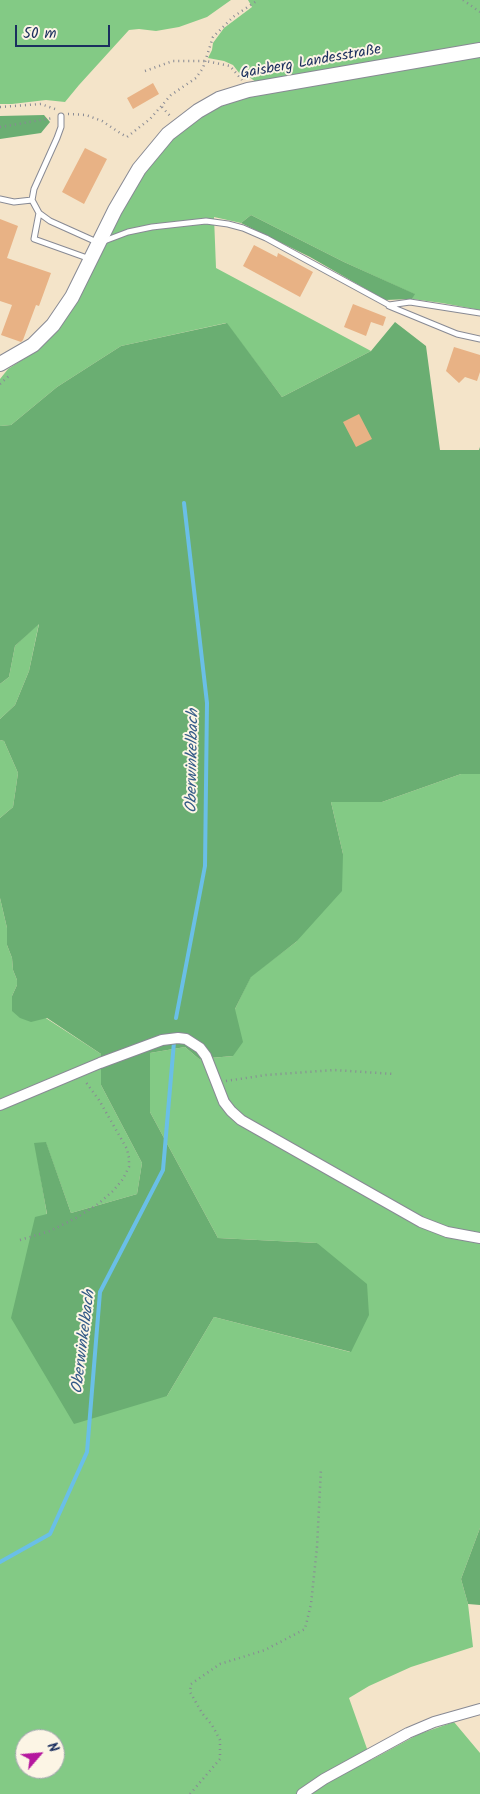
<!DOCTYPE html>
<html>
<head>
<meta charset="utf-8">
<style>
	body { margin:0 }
	#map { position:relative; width:480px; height:1794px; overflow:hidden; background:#f4e4c9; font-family:Kalam,sans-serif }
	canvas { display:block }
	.north { position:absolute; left:15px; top:1729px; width:50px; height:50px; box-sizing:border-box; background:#fcf5e5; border:1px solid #a2a6af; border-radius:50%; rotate:63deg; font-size:14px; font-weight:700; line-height:20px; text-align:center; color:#1b2f5e }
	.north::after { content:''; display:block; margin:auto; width:18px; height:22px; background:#b5179e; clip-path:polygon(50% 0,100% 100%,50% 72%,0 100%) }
	.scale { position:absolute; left:15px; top:25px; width:95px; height:22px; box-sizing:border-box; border:2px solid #1b2f5e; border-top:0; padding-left:6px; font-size:15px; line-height:18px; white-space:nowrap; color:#1b2f5e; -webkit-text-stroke:4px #fcf5e5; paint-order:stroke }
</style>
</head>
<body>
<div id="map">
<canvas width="480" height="1794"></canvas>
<div class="north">N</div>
<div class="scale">50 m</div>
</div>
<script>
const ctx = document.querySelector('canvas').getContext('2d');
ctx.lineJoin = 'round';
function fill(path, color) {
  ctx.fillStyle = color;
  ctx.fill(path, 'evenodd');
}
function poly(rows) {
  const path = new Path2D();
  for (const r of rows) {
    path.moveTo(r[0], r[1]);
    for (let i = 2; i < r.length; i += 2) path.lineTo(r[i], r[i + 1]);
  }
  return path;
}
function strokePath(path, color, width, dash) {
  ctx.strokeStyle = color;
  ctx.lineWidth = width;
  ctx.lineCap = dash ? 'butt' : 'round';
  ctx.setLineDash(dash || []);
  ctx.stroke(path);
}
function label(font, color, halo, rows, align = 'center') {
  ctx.font = font + ' Kalam,sans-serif';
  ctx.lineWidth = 4;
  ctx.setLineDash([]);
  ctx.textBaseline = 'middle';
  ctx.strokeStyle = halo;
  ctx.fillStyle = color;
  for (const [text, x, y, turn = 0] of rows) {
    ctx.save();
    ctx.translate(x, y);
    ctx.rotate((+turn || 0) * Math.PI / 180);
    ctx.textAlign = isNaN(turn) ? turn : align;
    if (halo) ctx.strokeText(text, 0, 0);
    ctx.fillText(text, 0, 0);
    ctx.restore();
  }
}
const green = poly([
	[0,0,231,0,207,17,179,27,156,31,139,29,129,30,79,85,65,102,46,100,12,104,0,104],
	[248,0,480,0,480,45,256,82,249,77,243,78,233,65,224,61,208,58,212,50,213,43,224,28,252,7],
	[480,56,480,310,442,303,412,299,414,294,344,262,251,215,241,223,214,217,216,268,371,351,282,397,226,323,121,346,57,387,11,425,0,426,0,379,8,369,28,356,56,331,76,304,115,221,142,176,168,142,191,123,219,106,237,99],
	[39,623,29,671,15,705,0,719,0,684,9,677,15,646],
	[0,740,4,741,18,773,13,807,0,818],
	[461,774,480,774,480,1528,461,1579,468,1604,473,1647,411,1667,369,1686,349,1698,371,1760,419,1734,454,1722,480,1753,480,1794,0,1794,0,898,7,928,7,945,12,958,13,970,17,980,17,985,12,996,101,1054,101,1085,142,1163,137,1194,71,1213,46,1143,35,1143,47,1215,167,1396,214,1317,350,1352,317,1243,218,1238,150,1112,150,1053,185,1047,199,1059,233,1056,235,1009,251,976,296,942,343,854,331,802,382,802],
	[25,1739,55,1739,55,1769,25,1769]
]);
const forest = poly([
	[44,115,50,122,41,133,0,139,0,116],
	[251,215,344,262,415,294,412,299,385,300,310,257,241,223],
	[395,322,426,346,440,450,479,450,480,447,480,774,461,774,382,802,331,802,343,854,342,891,296,942,251,977,235,1009,243,1042,233,1056,199,1059,185,1047,150,1053,150,1112,218,1238,317,1243,367,1284,369,1315,351,1352,214,1317,167,1396,74,1424,11,1318,35,1217,47,1214,34,1143,46,1142,71,1213,137,1194,142,1163,101,1085,101,1054,47,1018,31,1022,20,1018,12,1011,12,996,17,985,17,980,13,970,12,958,7,945,7,928,0,898,0,818,13,807,18,773,4,741,0,740,0,719,15,705,29,671,39,624,15,646,9,677,0,684,0,426,11,425,57,387,121,346,227,323,282,397,371,351],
	[480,1478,480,1605,468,1604,461,1579,480,1528]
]);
const stream = poly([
	[176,1018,205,866,207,703,184,503],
	[0,1562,50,1534,87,1452,100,1292,163,1170,174,1042]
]);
const building = poly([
	[153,83,159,94,133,109,127,98],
	[85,148,107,159,84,204,62,192],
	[0,219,18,226,7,258,51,273,39,306,36,305,23,340,21,342,1,335,12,305,0,301],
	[254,245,277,257,278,253,313,272,300,297,243,266],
	[353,304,386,317,383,326,371,322,366,336,344,327],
	[454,347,480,355,480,372,477,381,465,377,459,383,446,371],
	[359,414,372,439,356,447,343,422]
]);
const path = poly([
	[463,0,480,12],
	[145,71,173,61,206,61,230,66,242,80],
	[0,107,41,104,55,109],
	[162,107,171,117],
	[68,114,86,115,102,121,120,133,127,137,150,119,171,95,196,78,203,68,213,37,233,17,258,0],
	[0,127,53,118],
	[0,384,11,374],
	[226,1081,266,1075,334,1070,394,1074],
	[20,1240,50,1231,76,1218,98,1204,113,1191,123,1179,129,1167,129,1158,127,1149,99,1100,85,1081],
	[190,1794,220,1759,220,1740,212,1725,202,1713,190,1692,191,1684,220,1664,265,1650,305,1629,311,1604,317,1547,321,1469]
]);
const service = poly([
	[61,116,61,127,57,138,34,189,32,200,39,213,50,221,99,243,128,232,152,227,206,221,228,224,243,228,266,238,389,305,410,302,480,313],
	[0,199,14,202,32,200],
	[39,213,34,239,90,259],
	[389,306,457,334,480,339]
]);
const minor = poly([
	[0,1105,100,1063,162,1040,178,1038,186,1039,200,1048,206,1056,224,1102,231,1111,241,1120,421,1222,447,1232,480,1238],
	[302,1794,324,1779,408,1733,434,1722,480,1709]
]);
const secondary = poly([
	[0,364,33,345,53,325,72,297,115,210,139,169,168,134,198,111,219,99,248,90,480,50]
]);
const streetNames = [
	["Gaisberg Landesstraße",311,63,-10]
];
const waterNames = [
	["Oberwinkelbach",194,761,-89],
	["Oberwinkelbach",85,1342,-83]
];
fill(green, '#83ca85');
fill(forest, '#6aae72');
strokePath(stream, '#6abfe7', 4);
fill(building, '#e8b285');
strokePath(service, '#888a94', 7);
strokePath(minor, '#888a94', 12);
strokePath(secondary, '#888a94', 16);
strokePath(path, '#888a94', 2.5, [1, 4]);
strokePath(service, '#fff', 5);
strokePath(minor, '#fff', 10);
strokePath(secondary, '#fff', 14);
label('15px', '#1b2f5e', '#fcf5e5', streetNames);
label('italic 16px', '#335a87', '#fcf5e5', waterNames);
</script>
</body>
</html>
